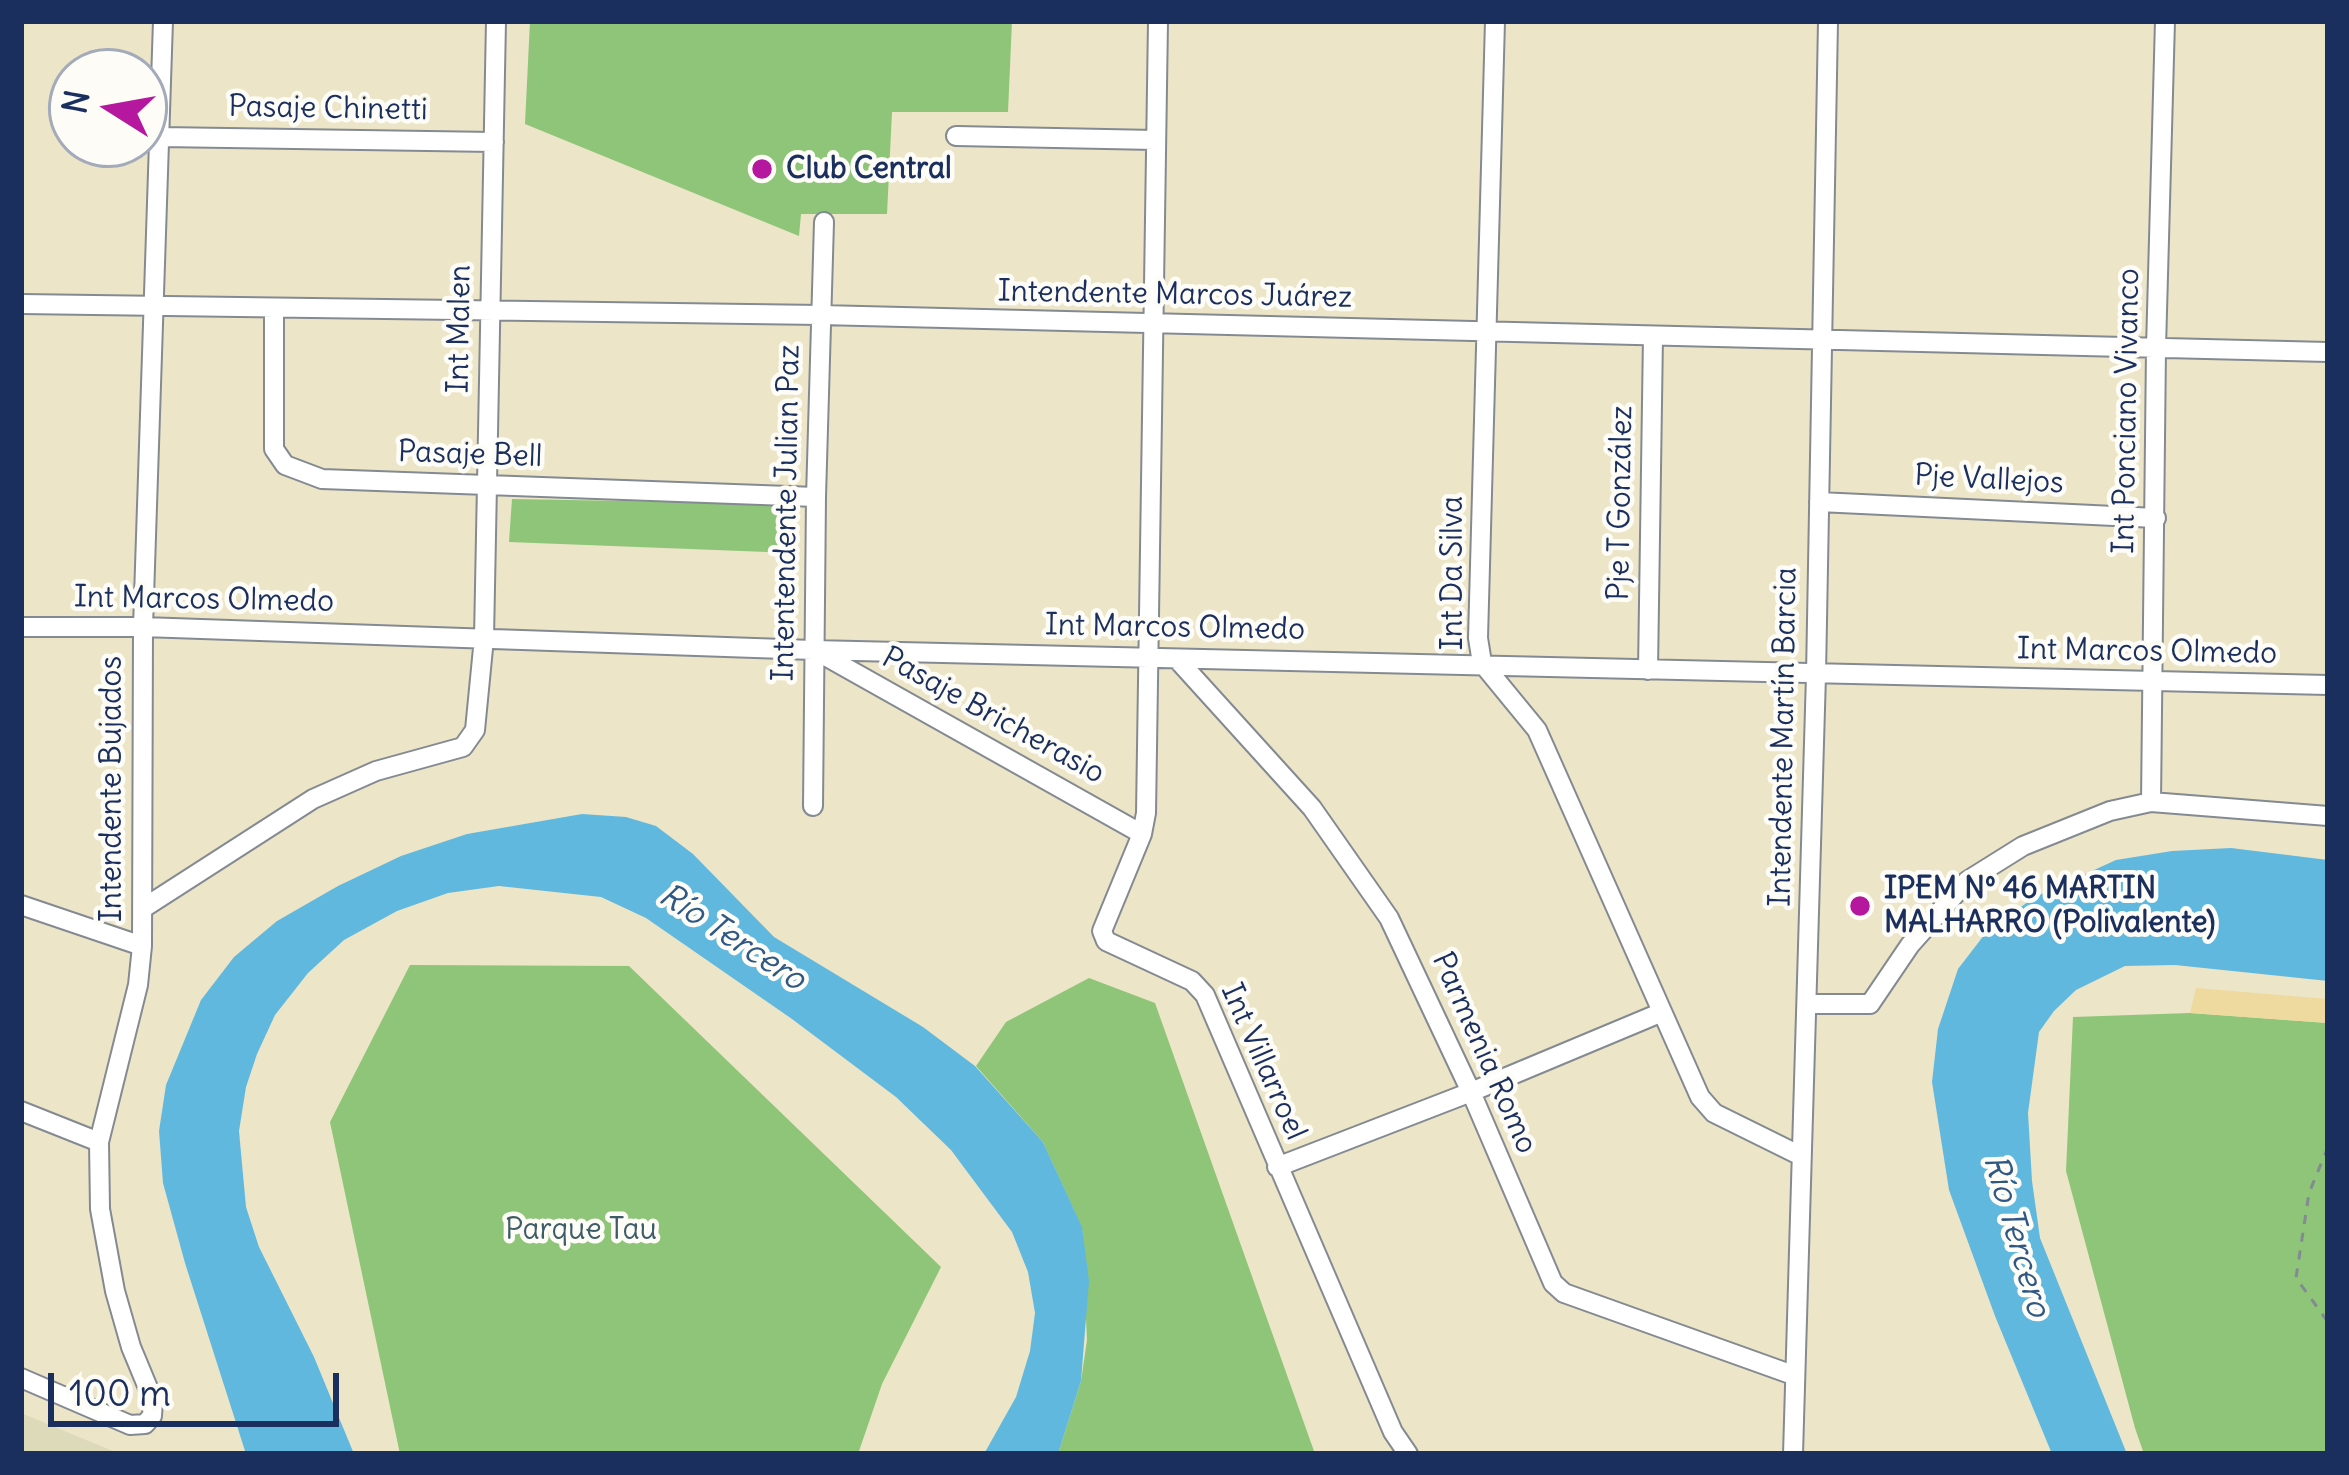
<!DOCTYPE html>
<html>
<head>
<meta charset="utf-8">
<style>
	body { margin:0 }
	#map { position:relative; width:2349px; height:1475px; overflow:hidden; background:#ece5c7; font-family:Delius,sans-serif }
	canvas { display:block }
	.frame { position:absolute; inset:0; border:24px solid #1b2f5e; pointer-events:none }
	.north { position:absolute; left:48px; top:48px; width:120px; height:120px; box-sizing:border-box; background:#fdfcf7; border:3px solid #a3aaba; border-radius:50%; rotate:281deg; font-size:33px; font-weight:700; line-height:48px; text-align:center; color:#1b2f5e }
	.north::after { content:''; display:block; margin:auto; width:42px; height:54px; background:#b5179e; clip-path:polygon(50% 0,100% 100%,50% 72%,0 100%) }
	.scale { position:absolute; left:48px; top:1373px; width:291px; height:54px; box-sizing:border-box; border:6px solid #1b2f5e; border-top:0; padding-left:15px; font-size:36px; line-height:42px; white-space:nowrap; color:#1b2f5e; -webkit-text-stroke:9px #fdfcf7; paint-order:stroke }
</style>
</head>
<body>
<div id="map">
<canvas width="2349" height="1475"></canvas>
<div class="frame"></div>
<div class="north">N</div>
<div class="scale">100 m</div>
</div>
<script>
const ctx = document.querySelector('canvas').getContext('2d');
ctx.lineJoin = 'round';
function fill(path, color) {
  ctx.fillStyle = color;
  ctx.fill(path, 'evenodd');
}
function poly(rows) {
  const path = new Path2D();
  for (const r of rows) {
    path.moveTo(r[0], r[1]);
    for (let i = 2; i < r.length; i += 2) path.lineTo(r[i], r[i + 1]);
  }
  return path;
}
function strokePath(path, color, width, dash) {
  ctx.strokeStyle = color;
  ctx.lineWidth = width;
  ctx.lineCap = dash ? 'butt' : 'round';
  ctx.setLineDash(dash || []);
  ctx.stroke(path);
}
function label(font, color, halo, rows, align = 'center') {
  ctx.font = font + ' Delius,sans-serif';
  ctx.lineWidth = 9;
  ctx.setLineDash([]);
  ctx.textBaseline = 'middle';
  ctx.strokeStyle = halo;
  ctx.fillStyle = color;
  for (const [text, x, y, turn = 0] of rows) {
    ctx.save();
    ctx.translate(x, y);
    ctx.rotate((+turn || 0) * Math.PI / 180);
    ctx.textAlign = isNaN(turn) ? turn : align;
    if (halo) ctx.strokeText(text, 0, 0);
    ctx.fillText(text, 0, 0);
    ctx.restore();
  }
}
const built = poly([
	[21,1413,120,1454,21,1454]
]);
const green = poly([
	[530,21,1012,21,1008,112,892,112,887,214,801,214,799,236,525,124],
	[512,499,793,504,793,553,509,542],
	[410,965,629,966,941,1267,882,1384,858,1454,400,1454,330,1122],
	[1089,978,1155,1003,1315,1454,1058,1454,1081,1381,1087,1340,1082,1228,1043,1142,976,1066,1006,1022],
	[2190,1013,2328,1023,2328,1454,2144,1454,2135,1428,2066,1171,2073,1017]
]);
const sand = poly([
	[2196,988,2328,999,2328,1023,2190,1013]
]);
const water = poly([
	[582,814,626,817,656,826,693,854,774,937,923,1027,975,1066,1043,1142,1082,1227,1089,1281,1081,1381,1058,1454,984,1454,1016,1397,1030,1351,1035,1313,1028,1272,1012,1232,951,1150,896,1097,792,1019,646,918,601,897,499,886,448,893,397,911,344,940,308,973,275,1015,257,1054,246,1087,239,1131,246,1207,259,1247,314,1357,354,1454,246,1454,185,1263,163,1183,159,1131,166,1085,201,1000,234,957,277,921,338,886,401,856,467,834],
	[2231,848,2328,860,2328,981,2175,965,2125,966,2076,990,2054,1011,2039,1032,2028,1113,2032,1181,2040,1238,2127,1454,2052,1454,1995,1316,1949,1190,1932,1082,1938,1029,1958,969,1988,930,2035,897,2116,860,2172,851]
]);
const path = poly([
	[2328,1147,2309,1193,2296,1278,2328,1322]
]);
const street = poly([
	[1158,21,1146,813,1142,834,1102,931,1106,941,1192,981,1205,995,1393,1432,1408,1454],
	[1495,21,1478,638,1482,663,1537,730,1700,1097,1714,1113,1801,1156],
	[956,136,1155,140],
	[161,137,494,142],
	[21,304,821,315,2328,352],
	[274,308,274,449,285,465,322,479,816,497],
	[1819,502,2156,518],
	[21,627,143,627,813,650,2328,685],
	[818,652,1142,834],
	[1177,659,1312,808,1389,918,1471,1092,1553,1283,1564,1293,1793,1375],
	[1648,670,1653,336],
	[2151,802,2156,348,2165,21],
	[813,806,816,497,824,222],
	[21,905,142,946],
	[142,909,313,799,376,771,463,747,475,730,484,638,496,21],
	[1807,1004,1870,1004,1910,945,1967,881,2023,846,2110,811,2151,802,2328,816],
	[21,1111,99,1142],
	[1277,1167,1471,1092,1660,1013],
	[21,1378,130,1425,145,1424,152,1416,153,1400,131,1347,115,1291,100,1209,99,1142,138,985,142,946,143,627,163,21],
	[1793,1454,1816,675,1828,21]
]);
const markers = [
	[762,169,12,"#b5179e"],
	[1860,906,12,"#b5179e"]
];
const streetNames = [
	["Pasaje Chinetti",328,109,1],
	["Intendente Marcos Juárez",1175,295,1],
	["Int Malen",460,329,-89],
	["Int Ponciano Vivanco",2127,411,-89],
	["Pasaje Bell",470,455,2],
	["Pje Vallejos",1989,480,3],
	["Pje T González",1621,503,-89],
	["Intentendente Julian Paz",787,513,-89],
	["Int Da Silva",1453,573,-90],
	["Int Marcos Olmedo",204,600,1],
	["Int Marcos Olmedo",1175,628,1],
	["Int Marcos Olmedo",2147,652,1],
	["Pasaje Bricherasio",993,716,29],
	["Intendente Martín Barcia",1784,737,-89],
	["Intendente Bujados",112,789,-90],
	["Parmenia Romo",1484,1053,66],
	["Int Villarroel",1263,1062,66]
];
const poiNames = [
	["Club Central",786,169],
	["IPEM Nº 46 MARTIN",1884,889],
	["MALHARRO (Polivalente)",1884,923]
];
const parkNames = [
	["Parque Tau",581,1230]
];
const waterNames = [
	["Río Tercero",732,938,33],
	["Río Tercero",2016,1236,74]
];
fill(built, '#dcdab9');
fill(green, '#8ec579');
fill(sand, '#eeda9e');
fill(water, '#61b8de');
strokePath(street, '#848a92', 22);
strokePath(path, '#848a92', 3, [9, 9]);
strokePath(street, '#fff', 18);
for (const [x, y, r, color] of markers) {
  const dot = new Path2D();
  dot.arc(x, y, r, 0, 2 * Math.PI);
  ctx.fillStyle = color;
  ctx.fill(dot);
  strokePath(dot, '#fdfcf7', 4.5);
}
label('30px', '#1b2f5e', '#fdfcf7', streetNames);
label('bold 30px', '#1b2f5e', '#fdfcf7', poiNames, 'left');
label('30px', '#3e5c66', '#fdfcf7', parkNames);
label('italic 33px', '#305884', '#fdfcf7', waterNames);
</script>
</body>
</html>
